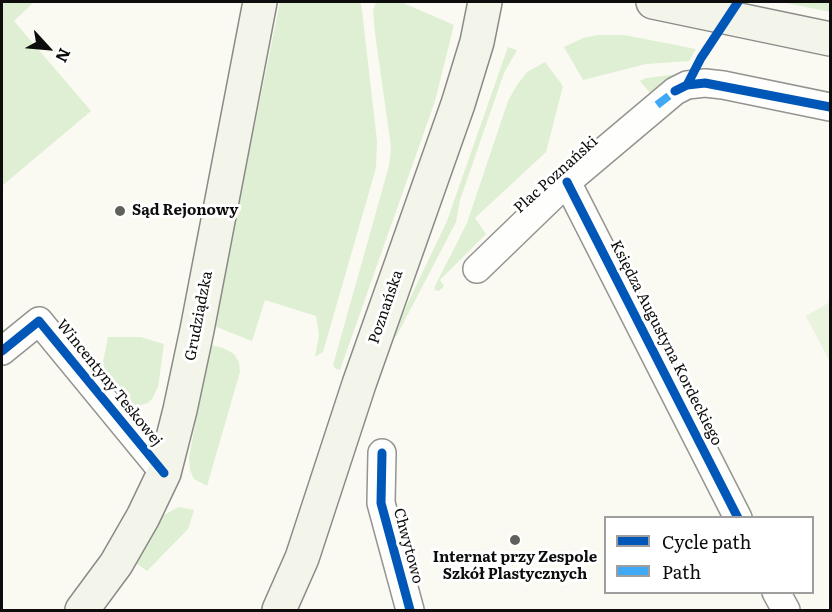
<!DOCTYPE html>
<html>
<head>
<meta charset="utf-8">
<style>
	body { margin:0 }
	#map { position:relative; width:832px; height:612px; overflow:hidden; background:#fafaf2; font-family:Literata,serif }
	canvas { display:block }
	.frame { position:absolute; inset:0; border:3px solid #0d0d0d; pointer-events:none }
	.legend { position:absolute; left:604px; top:516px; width:210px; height:78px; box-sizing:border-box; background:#fff; border:2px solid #9e9e9e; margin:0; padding:8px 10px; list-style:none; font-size:18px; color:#0d0d0d }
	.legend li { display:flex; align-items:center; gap:12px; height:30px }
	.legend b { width:30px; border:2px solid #9e9e9e }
	.north { position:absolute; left:18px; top:18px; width:60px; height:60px; -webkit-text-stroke:4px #fff; paint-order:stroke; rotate:116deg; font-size:16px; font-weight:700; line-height:24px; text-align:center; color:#0d0d0d }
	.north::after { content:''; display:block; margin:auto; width:21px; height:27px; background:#0d0d0d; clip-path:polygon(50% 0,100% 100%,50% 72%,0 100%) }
</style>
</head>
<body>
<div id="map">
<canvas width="832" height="612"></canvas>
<div class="frame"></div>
<ul class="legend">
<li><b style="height:8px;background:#0057b8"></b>Cycle path</li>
<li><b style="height:8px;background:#3fa9f5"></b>Path</li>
</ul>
<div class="north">N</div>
</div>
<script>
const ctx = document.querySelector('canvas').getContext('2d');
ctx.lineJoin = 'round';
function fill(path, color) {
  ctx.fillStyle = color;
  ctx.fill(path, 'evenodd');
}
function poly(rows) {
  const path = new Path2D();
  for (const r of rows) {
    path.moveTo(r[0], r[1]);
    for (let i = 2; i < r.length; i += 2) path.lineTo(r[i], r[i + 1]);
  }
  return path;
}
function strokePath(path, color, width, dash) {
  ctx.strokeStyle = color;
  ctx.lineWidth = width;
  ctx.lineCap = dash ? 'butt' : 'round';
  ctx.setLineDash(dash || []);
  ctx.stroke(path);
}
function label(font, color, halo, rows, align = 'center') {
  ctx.font = font + ' Literata,serif';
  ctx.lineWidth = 6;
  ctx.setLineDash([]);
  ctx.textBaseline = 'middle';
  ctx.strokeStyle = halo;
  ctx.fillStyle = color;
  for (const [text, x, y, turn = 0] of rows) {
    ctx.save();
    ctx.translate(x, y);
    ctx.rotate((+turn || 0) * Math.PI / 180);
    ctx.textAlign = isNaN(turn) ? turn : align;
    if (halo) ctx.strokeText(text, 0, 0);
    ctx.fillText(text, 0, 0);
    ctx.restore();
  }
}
const green = poly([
	[2,2,34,2,14,21,91,111,2,186],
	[280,2,361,2,377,141,376,168,323,352,315,357,319,335,316,316,265,300,252,341,214,326],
	[376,2,401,2,454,25,435,101,340,370,336,369,333,365,389,166,391,147,375,33,373,10],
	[781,2,830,2,830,12,806,7],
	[597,35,624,35,696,49,689,61,646,64,583,80,564,47,583,38],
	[508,47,517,50,504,73,460,200,456,222,396,337,393,334,447,221],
	[545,62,563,86,546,152,475,218,486,234,440,280,444,286,439,291,435,290,435,286,467,223,508,101,517,85,527,72],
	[679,74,656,100,640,81,646,78],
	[108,337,141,337,164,344,158,387,152,399,148,403,138,406,133,405,105,370,103,362],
	[211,345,223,348,234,354,239,362,240,372,207,486,194,479,190,470,189,457],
	[179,507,194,510,188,529,147,571,136,563,135,558,160,517]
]);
const pitch = poly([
	[830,302,830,362,806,316]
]);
const street = poly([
	[567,182,738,518],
	[477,269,567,182,675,91,687,85,705,83,723,85,830,107],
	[2,351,39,321,164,473],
	[382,453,381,503,410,610],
	[776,592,786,610]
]);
const secondary = poly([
	[653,2,830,39],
	[82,610,116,564,143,517,164,473,180,410,197,330,260,2],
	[279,610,302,558,359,384,458,104,477,42,485,2]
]);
const quiet = poly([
	[657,105,678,89]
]);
const cycleway = poly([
	[687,85,701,58,738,2],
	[675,91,687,85,705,83,830,107],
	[567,182,738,518],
	[2,351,39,321,164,473],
	[382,453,381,503,410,610]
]);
const markers = [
	[120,211,6,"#60605d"],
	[515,540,6,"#60605d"]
];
const streetNames = [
	["Plac Poznański",556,175,-42],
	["Poznańska",386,307,-71],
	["Grudziądzka",199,316,-79],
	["Księdza Augustyna Kordeckiego",666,343,63],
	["Wincentyny Teskowej",109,383,51],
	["Chwytowo",408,546,75]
];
const poiNames = [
	["Sąd Rejonowy",132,211],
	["Internat przy Zespole",515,558,"center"],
	["Szkół Plastycznych",515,575,"center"]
];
fill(green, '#deefd3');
fill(pitch, '#e9f3dd');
strokePath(street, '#949490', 30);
strokePath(secondary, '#8a8a87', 36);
strokePath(street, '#fefefd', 27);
strokePath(secondary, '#f3f4ea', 33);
strokePath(quiet, '#3fa9f5', 8, [15, 8]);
strokePath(cycleway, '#0057b8', 9);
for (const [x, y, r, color] of markers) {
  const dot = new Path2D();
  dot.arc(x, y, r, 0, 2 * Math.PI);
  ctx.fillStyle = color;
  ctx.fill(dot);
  strokePath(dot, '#fff', 2);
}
label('15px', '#0d0d0d', '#fff', streetNames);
label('bold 15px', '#0d0d0d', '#fff', poiNames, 'left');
</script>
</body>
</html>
